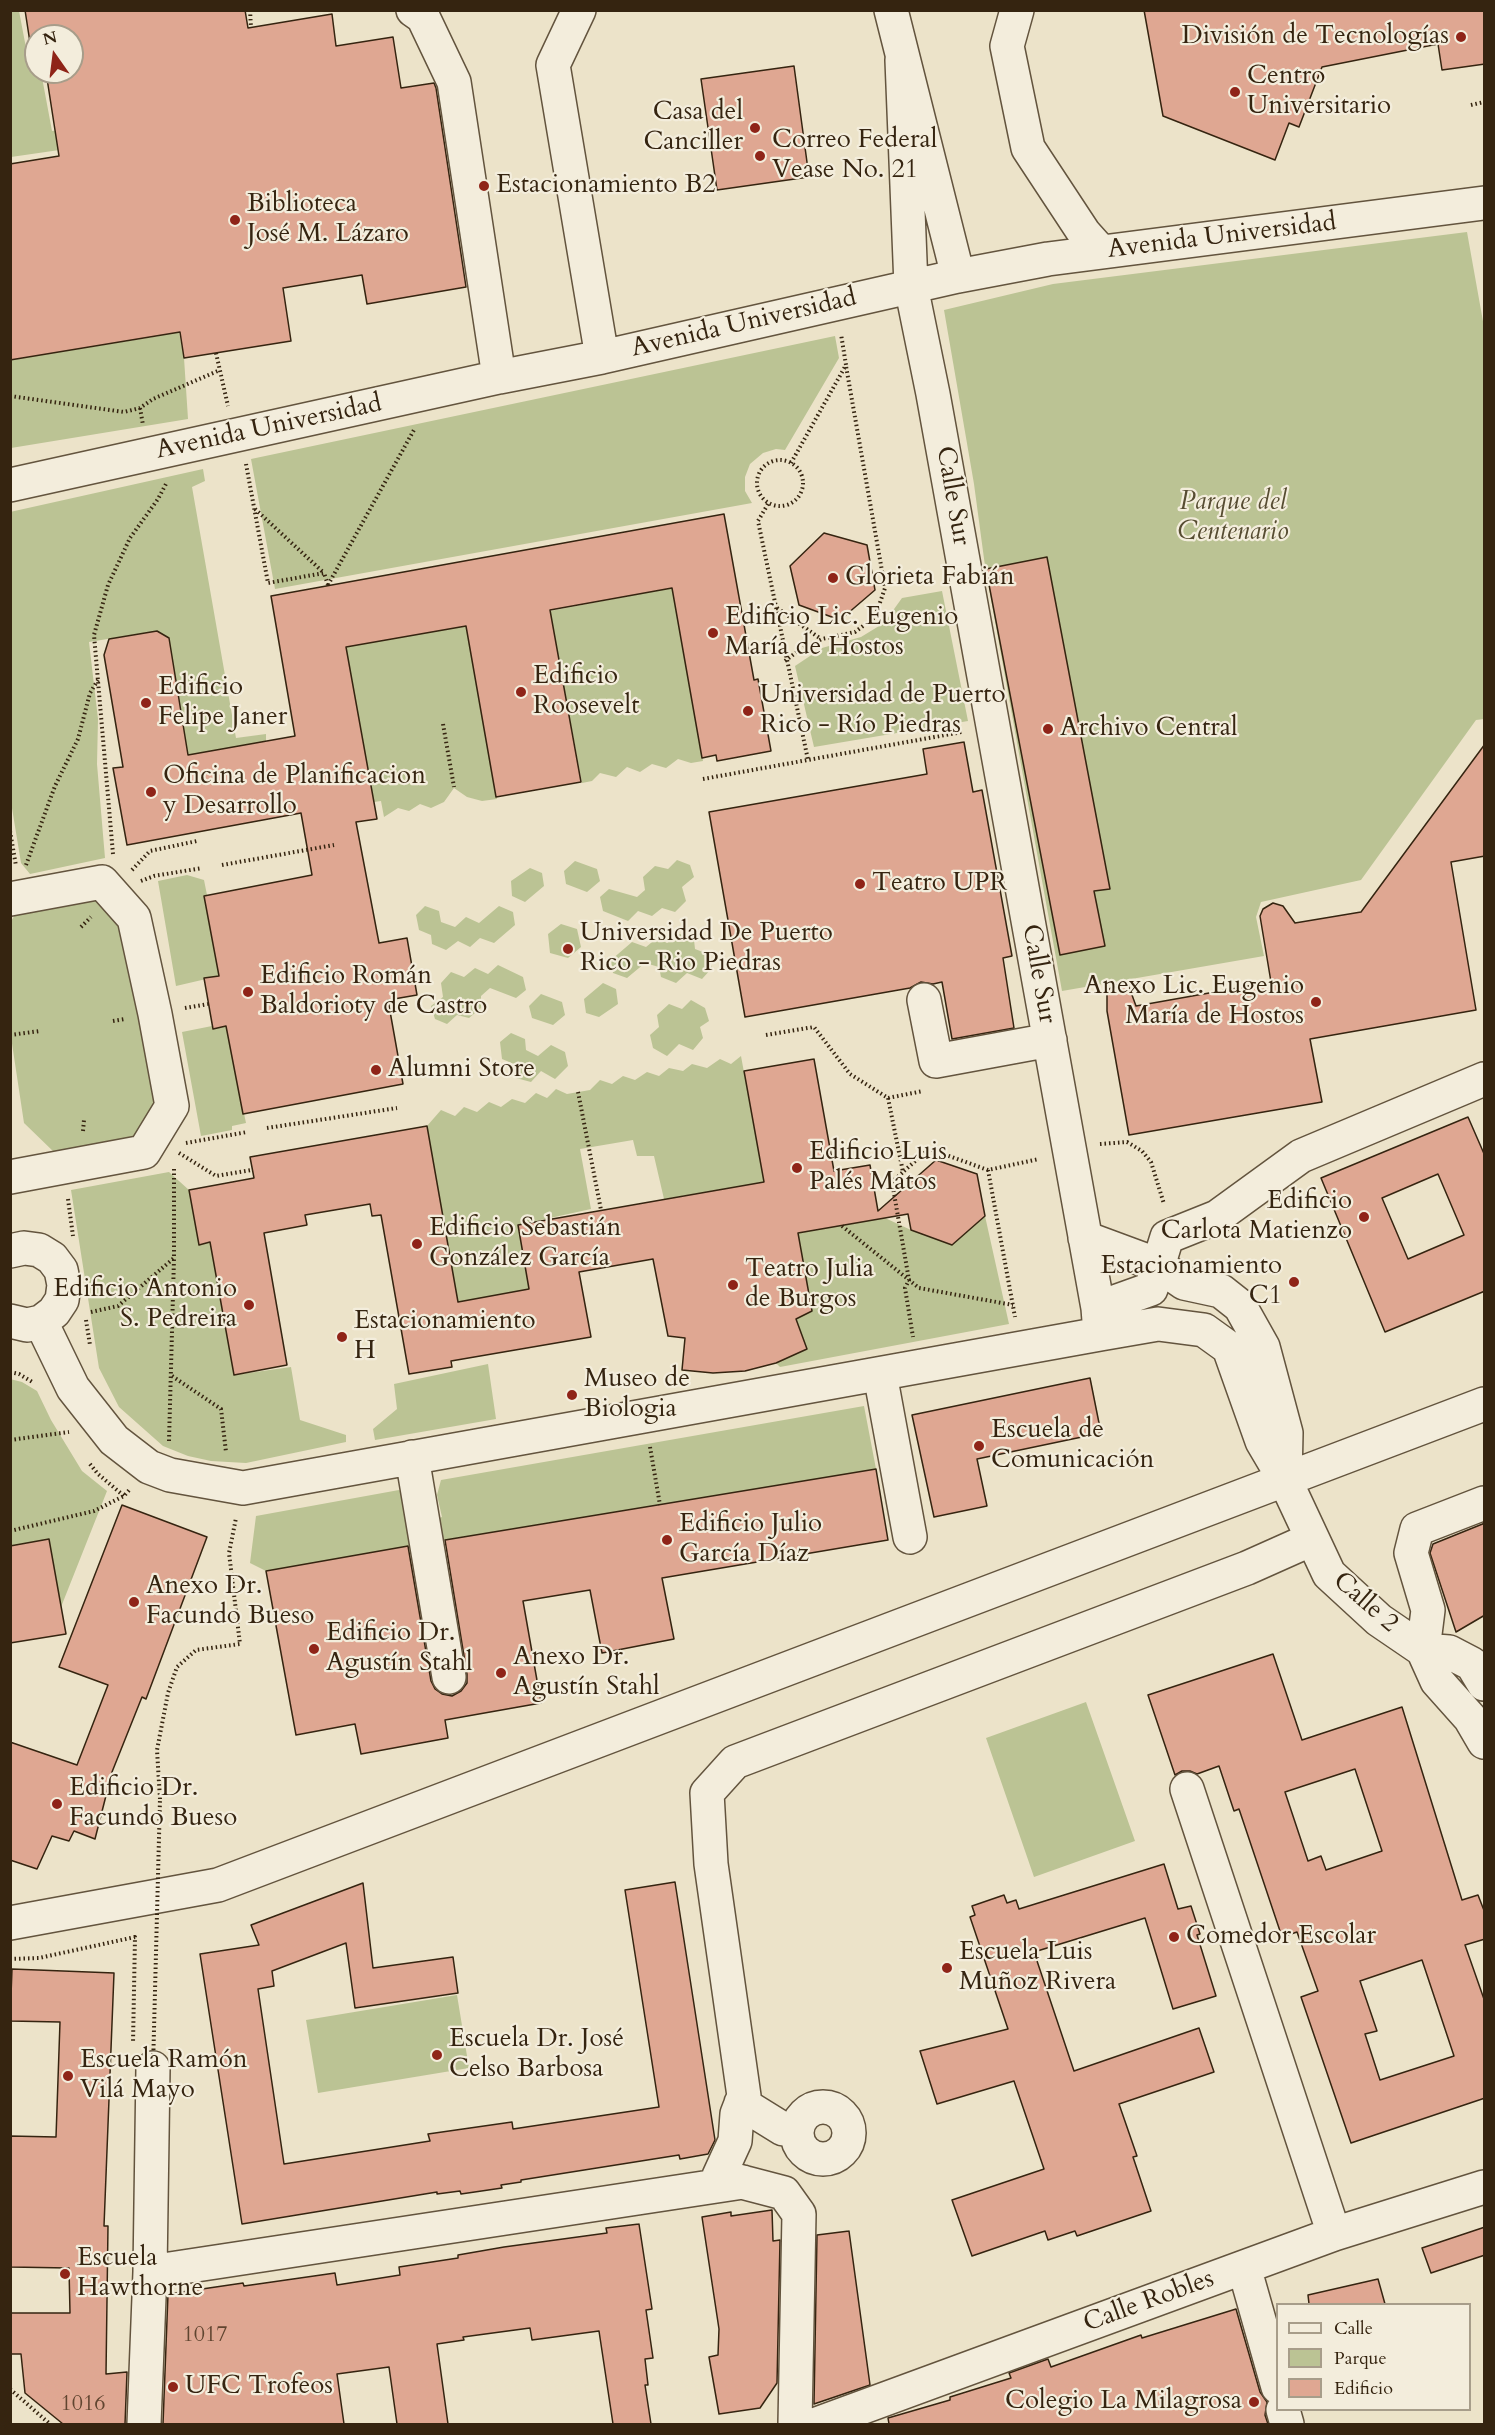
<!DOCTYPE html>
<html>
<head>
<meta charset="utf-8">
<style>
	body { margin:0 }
	#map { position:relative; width:1495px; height:2435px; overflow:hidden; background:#ece3c9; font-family:Cardo,serif }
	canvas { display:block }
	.frame { position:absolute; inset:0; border:12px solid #352410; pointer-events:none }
	.legend { position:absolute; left:1276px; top:2303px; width:195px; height:108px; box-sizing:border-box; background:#f3eddc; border:2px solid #a79d8a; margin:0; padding:8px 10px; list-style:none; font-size:18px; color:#352410 }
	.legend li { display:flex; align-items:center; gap:12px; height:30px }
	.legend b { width:30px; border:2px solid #a79d8a }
	.north { position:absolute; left:24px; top:24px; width:60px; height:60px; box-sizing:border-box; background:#f3eddc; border:2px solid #a79d8a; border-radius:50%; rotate:346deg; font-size:16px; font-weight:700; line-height:24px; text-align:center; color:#352410 }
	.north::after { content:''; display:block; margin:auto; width:21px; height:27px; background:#8f2418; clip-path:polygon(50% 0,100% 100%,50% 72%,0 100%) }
</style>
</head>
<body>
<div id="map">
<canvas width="1495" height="2435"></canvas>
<div class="frame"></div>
<ul class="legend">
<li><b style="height:8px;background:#f3eddc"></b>Calle</li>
<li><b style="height:16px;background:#bbc394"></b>Parque</li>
<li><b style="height:16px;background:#dfa792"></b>Edificio</li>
</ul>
<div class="north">N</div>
</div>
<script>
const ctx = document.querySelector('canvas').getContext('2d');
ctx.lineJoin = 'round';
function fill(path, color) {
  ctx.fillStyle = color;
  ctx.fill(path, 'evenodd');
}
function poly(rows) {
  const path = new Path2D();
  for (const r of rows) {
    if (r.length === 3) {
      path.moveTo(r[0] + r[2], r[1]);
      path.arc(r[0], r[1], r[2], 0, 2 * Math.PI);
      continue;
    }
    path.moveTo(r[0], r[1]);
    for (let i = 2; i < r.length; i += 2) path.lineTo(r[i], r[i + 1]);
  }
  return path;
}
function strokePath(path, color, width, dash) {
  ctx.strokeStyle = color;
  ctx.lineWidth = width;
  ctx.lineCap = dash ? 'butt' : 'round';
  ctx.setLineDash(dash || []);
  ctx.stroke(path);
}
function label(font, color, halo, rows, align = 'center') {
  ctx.font = font + ' Cardo,serif';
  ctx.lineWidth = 4.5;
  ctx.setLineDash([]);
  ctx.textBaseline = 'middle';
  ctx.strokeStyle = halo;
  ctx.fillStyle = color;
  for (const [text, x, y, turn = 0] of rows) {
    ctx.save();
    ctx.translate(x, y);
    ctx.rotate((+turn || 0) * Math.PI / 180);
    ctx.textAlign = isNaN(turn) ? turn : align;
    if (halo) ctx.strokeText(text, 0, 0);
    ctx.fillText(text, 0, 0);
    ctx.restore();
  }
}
const green = poly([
	[10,11,19,11,27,53,36,52,36,72,41,72,52,131,85,127,87,146,11,157],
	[1467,232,1484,327,1484,719,1476,720,1361,880,1261,902,1256,917,1264,956,1062,991,985,566,974,484,944,310,1053,284],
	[178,327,184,358,188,419,11,448,11,360,159,336],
	[835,336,839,358,785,450,776,449,763,453,750,464,745,477,745,491,752,503,275,589,251,459],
	[203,469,205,481,192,487,236,738,266,734,266,742,188,756,169,638,156,631,89,642,98,719,97,764,105,858,30,874,21,863,11,802,10,512],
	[672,588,703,761,691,763,678,759,666,768,652,764,640,772,627,767,616,777,600,773,592,781,582,783,550,611],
	[942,591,968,721,814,747,795,666,822,648,861,637,884,623,902,598],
	[466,626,497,799,482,801,467,797,454,788,444,802,431,808,420,804,409,811,398,808,384,817,381,801,374,802,346,647],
	[677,860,690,865,694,877,682,887,686,901,675,912,662,908,652,916,638,911,628,921,603,911,600,897,609,889,637,897,645,890,643,877,655,866,668,869],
	[575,861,597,869,600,881,587,892,566,884,564,871],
	[530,868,542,873,544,886,525,902,512,896,511,881],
	[187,875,204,880,207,895,204,896,219,976,176,986,158,881],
	[96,897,126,926,157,1101,139,1139,56,1154,24,1123,11,1037,10,923,16,913],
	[425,906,439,911,441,922,455,927,466,917,479,923,499,906,513,912,515,925,494,943,480,938,470,947,458,941,446,950,432,944,431,935,419,930,416,915],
	[561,924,577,929,581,947,568,958,550,953,548,934],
	[680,934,694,940,695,949,708,954,712,968,702,979,687,973,676,983,661,977,659,967,645,963,627,978,613,973,611,960,632,942,646,947,657,938,667,943],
	[498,965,523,977,526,990,516,998,490,988,481,996,481,1008,469,1018,457,1015,447,1024,435,1019,431,1006,443,997,441,983,451,972,464,977,475,968,488,974],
	[603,983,616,989,618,1004,599,1017,586,1013,584,999],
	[541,994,562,1002,565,1015,553,1025,532,1018,529,1006],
	[691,1000,705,1008,709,1021,700,1027,703,1038,693,1050,679,1044,667,1056,653,1048,650,1035,659,1027,657,1015,669,1004,682,1009],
	[212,1026,213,1029,226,1026,246,1123,232,1126,232,1130,201,1136,182,1032],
	[511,1033,525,1039,526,1050,538,1056,551,1045,565,1052,568,1066,555,1079,541,1071,531,1082,516,1078,514,1064,502,1059,500,1042],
	[741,1056,764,1182,664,1199,654,1156,637,1156,633,1140,580,1149,591,1209,518,1225,529,1289,458,1302,427,1126,441,1110,455,1116,464,1107,477,1112,489,1102,501,1107,512,1099,525,1103,536,1093,547,1098,556,1089,567,1094,590,1090,600,1080,612,1084,623,1076,635,1080,647,1072,659,1076,669,1068,683,1071,692,1064,707,1068,720,1059,731,1064],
	[169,1172,189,1190,199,1244,210,1242,234,1375,291,1367,300,1420,346,1435,346,1442,246,1463,211,1461,188,1456,163,1446,119,1407,99,1368,71,1190],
	[985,1216,1009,1324,780,1367,776,1363,807,1349,796,1319,812,1311,798,1233,885,1218,911,1230,952,1245],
	[488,1364,496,1419,375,1440,373,1429,397,1409,394,1384],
	[10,1379,22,1382,37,1391,51,1420,82,1471,107,1491,61,1607,49,1539,11,1546],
	[864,1406,876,1469,438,1541,436,1519,442,1517,437,1495,441,1480],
	[399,1490,406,1499,414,1545,266,1571,250,1563,256,1516],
	[1086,1702,1135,1841,1034,1877,986,1738],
	[457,1995,469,2068,318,2093,306,2020]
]);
const building = poly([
	[25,10,245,10,248,28,332,14,336,46,393,37,401,88,434,83,436,88,466,287,367,304,362,275,283,288,291,341,184,358,180,332,10,360,10,164,59,156,46,72,72,72,72,36,36,36,36,48,31,49,25,10],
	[1144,10,1485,10,1485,64,1442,70,1438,44,1322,67,1299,127,1289,123,1275,160,1163,116,1144,10],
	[794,66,809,177,717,190,701,79,794,66],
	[724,514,754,680,758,679,771,751,717,761,716,755,702,758,672,588,550,610,581,782,496,797,466,626,346,647,377,819,356,822,379,943,407,938,417,995,388,1000,403,1084,243,1114,226,1026,213,1029,204,978,219,976,204,896,312,875,301,813,127,845,113,768,123,767,104,655,109,639,157,631,169,638,188,755,295,736,271,596,724,514],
	[824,533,867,545,875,590,840,620,799,605,790,566,824,533],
	[1047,557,1110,889,1094,891,1105,946,1060,955,986,569,1047,557],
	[964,742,973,792,982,790,1012,956,1003,958,1014,1028,952,1039,942,982,933,984,921,982,910,988,745,1017,709,812,927,774,923,749,964,742],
	[1485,744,1485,856,1451,862,1476,1010,1310,1039,1322,1102,1129,1135,1107,1011,1107,991,1114,985,1128,984,1136,1006,1271,982,1260,916,1263,909,1273,903,1283,906,1295,923,1361,912,1485,744],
	[814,1059,834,1171,870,1165,878,1211,936,1160,977,1174,985,1216,952,1245,911,1230,908,1214,798,1233,812,1311,796,1319,807,1349,776,1363,745,1371,713,1373,682,1370,685,1338,668,1336,653,1259,579,1272,591,1337,451,1361,452,1367,409,1374,381,1215,372,1216,370,1204,305,1215,307,1225,264,1233,287,1365,234,1375,210,1242,199,1245,189,1190,254,1178,250,1157,427,1126,458,1302,529,1289,518,1225,764,1182,744,1071,814,1059],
	[1468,1117,1485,1156,1485,1291,1385,1332,1321,1178,1468,1117],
	[1438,1174,1464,1235,1408,1259,1382,1198,1438,1174],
	[1090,1378,1101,1433,977,1459,987,1506,934,1517,912,1415,1090,1378],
	[876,1469,888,1540,662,1578,674,1639,602,1653,590,1590,523,1601,541,1703,445,1720,448,1738,361,1754,355,1724,296,1735,266,1571,408,1546,431,1681,435,1689,442,1694,452,1696,461,1691,467,1683,467,1674,445,1540,876,1469],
	[122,1505,207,1537,146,1699,142,1697,112,1772,95,1839,74,1831,69,1841,52,1836,37,1869,10,1860,10,1742,77,1765,108,1685,59,1667,122,1505],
	[1485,1523,1485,1615,1456,1632,1430,1553,1433,1544,1485,1523],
	[49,1539,66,1634,10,1643,10,1546,49,1539],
	[1273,1654,1302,1740,1402,1707,1462,1900,1478,1895,1485,1913,1485,1939,1465,1945,1485,2002,1485,2098,1351,2143,1301,1997,1318,1991,1297,1932,1282,1937,1239,1809,1234,1811,1219,1766,1197,1774,1190,1771,1182,1771,1175,1775,1148,1695,1273,1654],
	[1355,1769,1382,1851,1326,1870,1321,1856,1308,1861,1285,1792,1355,1769],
	[1422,1960,1454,2056,1380,2080,1365,2034,1377,2031,1360,1981,1422,1960],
	[1164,1864,1178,1909,1191,1906,1200,1934,1197,1935,1216,1996,1173,2009,1145,1918,1034,1952,1074,2071,1199,2028,1214,2072,1119,2104,1137,2156,1133,2157,1151,2211,1077,2236,1075,2231,1048,2240,1045,2231,972,2256,952,2200,1044,2169,1014,2081,937,2104,920,2051,1008,2029,970,1917,975,1915,972,1906,1004,1895,1007,1903,1016,1900,1019,1909,1164,1864],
	[675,1882,715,2140,708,2154,680,2159,679,2155,521,2180,521,2182,501,2185,502,2188,461,2194,460,2191,437,2194,437,2192,242,2224,200,1954,259,1945,251,1925,363,1883,373,1968,453,1957,458,1993,355,2008,346,1943,272,1971,274,1986,258,1989,284,2164,430,2141,428,2134,512,2122,513,2129,659,2107,625,1890,675,1882],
	[12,1969,114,1973,104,2226,108,2226,106,2374,127,2372,125,2424,63,2424,25,2393,21,2354,10,2354,10,2313,70,2313,69,2268,10,2267,10,2136,56,2137,60,2022,10,2021,12,1969],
	[772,2210,773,2241,780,2240,777,2383,760,2408,719,2414,709,2357,718,2355,719,2329,702,2217,731,2212,731,2216,772,2210],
	[639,2224,652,2309,646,2310,653,2358,645,2359,648,2385,645,2385,651,2424,613,2424,599,2331,532,2340,530,2328,463,2337,464,2340,437,2344,448,2424,397,2424,389,2367,337,2374,344,2424,163,2424,168,2294,243,2283,244,2286,335,2273,337,2285,400,2275,399,2267,458,2258,458,2255,504,2247,607,2233,606,2228,639,2224],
	[1485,2227,1485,2255,1431,2273,1422,2248,1485,2227],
	[849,2231,870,2385,814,2404,817,2235,849,2231],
	[1378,2279,1385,2304,1309,2304,1308,2295,1378,2279],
	[1236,2309,1260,2392,1267,2402,1265,2415,1268,2424,889,2424,888,2418,950,2400,950,2397,1011,2378,1009,2373,1048,2359,1051,2367,1141,2335,1142,2338,1236,2309]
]);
const path = poly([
	[250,10,251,28],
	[1471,105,1484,102],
	[216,353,228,406],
	[10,396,124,412,140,408,153,399,220,370],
	[140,408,143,425],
	[780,483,23],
	[791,463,846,365,841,334],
	[246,464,268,583,324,573,328,585],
	[768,504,758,521,808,760],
	[255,509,324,573],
	[328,585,415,428],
	[777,608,821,639],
	[785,661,798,651,822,639,855,632,875,617,885,588,846,366],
	[443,724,454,787],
	[703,779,962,732],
	[10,831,16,866],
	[113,854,94,635,108,585,130,538,158,499,167,482],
	[26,865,55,786,78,739,90,693,98,680],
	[222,865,334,845],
	[132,870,150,851,197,841],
	[141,881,154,876,202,868],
	[81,927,91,917],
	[185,1008,208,1004],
	[113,1021,125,1019],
	[10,1035,40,1031],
	[766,1035,814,1027,850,1074,888,1098,923,1091],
	[578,1092,601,1210],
	[888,1098,903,1172,892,1182,909,1280,905,1288,913,1337],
	[267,1128,397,1108],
	[83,1131,84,1120],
	[186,1143,247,1132],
	[1100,1144,1127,1142,1142,1151,1151,1162,1164,1204],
	[179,1153,216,1176,252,1170],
	[988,1170,1015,1317],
	[904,1171,929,1149,988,1170,1039,1159],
	[68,1199,73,1236],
	[842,1226,919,1288,1013,1305],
	[91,1312,118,1306,174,1258,174,1166],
	[86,1320,90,1345],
	[10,1372,19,1374,34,1383],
	[172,1376,221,1409,226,1452],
	[10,1440,69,1432],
	[169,1441,174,1258],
	[650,1447,660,1505],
	[90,1464,98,1474,124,1496],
	[10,1531,94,1511,124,1496,130,1489],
	[160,1799,157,1750,168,1693,177,1667,196,1650,240,1644,229,1553,236,1518],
	[10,1959,39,1958,135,1937,133,2043],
	[10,2389,50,2424]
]);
const minor = poly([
	[413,10,423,17,454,82,499,377],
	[579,10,553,65,602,357],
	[891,10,958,276],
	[1017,10,1007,46,1028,148,1084,233,1101,252],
	[902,60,911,286,933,394,1098,1308],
	[10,485,499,377,602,357,958,276,1048,259,1484,203],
	[10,899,102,882,134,918,155,1014,172,1106,144,1152,10,1177],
	[924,1000,936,1061,1050,1040],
	[1085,1238,1158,1265,1184,1283,1221,1291,1240,1306,1263,1347,1286,1433,1285,1480],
	[10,1251,24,1248,39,1250,52,1258,61,1270,64,1285,62,1300,54,1312,41,1322,27,1325,10,1321],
	[41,1322,73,1388,114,1440,149,1467,170,1475,243,1488,1100,1334,1098,1308,1151,1289,1167,1237,1217,1217,1301,1156,1484,1079],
	[1100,1334,1158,1324,1204,1330,1229,1348,1262,1441,1285,1480,1329,1574,1379,1620,1423,1650,1449,1652,1472,1664,1484,1684],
	[880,1374,910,1537],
	[412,1457,449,1677],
	[1484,1503,1417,1529,1411,1553,1428,1610,1423,1650,1437,1681,1470,1718,1484,1742],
	[1187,1789,1334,2234],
	[10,1923,218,1885,1484,1404],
	[741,2103,783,2129,796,2129],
	[823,2133,26],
	[1244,2267,1278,2387],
	[150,2272,743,2182],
	[1283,2410,1287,2424],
	[144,2424,150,2272,153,2068],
	[795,2424,799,2214,784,2193,719,2176,735,2141,737,2114,744,2096,711,1864,707,1793,735,1762,1247,1568,1312,1539],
	[817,2424,1334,2234,1484,2187]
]);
const pathBridge = poly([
	[153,2068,160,1799]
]);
const markers = [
	[1461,37,6,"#8f2418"],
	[1235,92,6,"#8f2418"],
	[755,128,6,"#8f2418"],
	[760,156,6,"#8f2418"],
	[484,186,6,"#8f2418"],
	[235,220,6,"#8f2418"],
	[833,578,6,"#8f2418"],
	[713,633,6,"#8f2418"],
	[521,692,6,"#8f2418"],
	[146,703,6,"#8f2418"],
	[748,711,6,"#8f2418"],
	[1048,729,6,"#8f2418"],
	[151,792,6,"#8f2418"],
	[860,884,6,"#8f2418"],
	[568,949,6,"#8f2418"],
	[248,992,6,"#8f2418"],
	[1316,1002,6,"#8f2418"],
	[376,1070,6,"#8f2418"],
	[797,1168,6,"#8f2418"],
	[1364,1217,6,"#8f2418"],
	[417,1244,6,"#8f2418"],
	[1294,1282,6,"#8f2418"],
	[733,1285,6,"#8f2418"],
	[249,1305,6,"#8f2418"],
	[342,1337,6,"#8f2418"],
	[572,1395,6,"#8f2418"],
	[979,1446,6,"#8f2418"],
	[667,1540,6,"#8f2418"],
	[134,1602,6,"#8f2418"],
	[314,1649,6,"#8f2418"],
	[501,1673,6,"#8f2418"],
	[57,1804,6,"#8f2418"],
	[1174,1937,6,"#8f2418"],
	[947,1968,6,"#8f2418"],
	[437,2055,6,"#8f2418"],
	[68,2076,6,"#8f2418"],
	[65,2274,6,"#8f2418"],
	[173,2387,6,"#8f2418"],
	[1254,2402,6,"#8f2418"]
];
const numberNames = [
	["1017",205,2336],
	["1016",83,2405]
];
const poiNames = [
	["División de Tecnologías",1449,37,"right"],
	["Centro",1247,77],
	["Universitario",1247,107],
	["Casa del",743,113,"right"],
	["Canciller",743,143,"right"],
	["Correo Federal",772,141],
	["Vease No. 21",772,171],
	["Estacionamiento B2",496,186],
	["Biblioteca",247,205],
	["José M. Lázaro",247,235],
	["Glorieta Fabián",845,578],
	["Edificio Lic. Eugenio",725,618],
	["María de Hostos",725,648],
	["Edificio",533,677],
	["Roosevelt",533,707],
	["Edificio",158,688],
	["Felipe Janer",158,718],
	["Universidad de Puerto",760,696],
	["Rico - Río Piedras",760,726],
	["Archivo Central",1060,729],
	["Oficina de Planificacion",163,777],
	["y Desarrollo",163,807],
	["Teatro UPR",872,884],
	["Universidad De Puerto",580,934],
	["Rico - Rio Piedras",580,964],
	["Edificio Román",260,977],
	["Baldorioty de Castro",260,1007],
	["Anexo Lic. Eugenio",1304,987,"right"],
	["María de Hostos",1304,1017,"right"],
	["Alumni Store",388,1070],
	["Edificio Luis",809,1153],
	["Palés Matos",809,1183],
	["Edificio",1352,1202,"right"],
	["Carlota Matienzo",1352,1232,"right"],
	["Edificio Sebastián",429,1229],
	["González García",429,1259],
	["Estacionamiento",1282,1267,"right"],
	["C1",1282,1297,"right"],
	["Teatro Julia",745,1270],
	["de Burgos",745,1300],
	["Edificio Antonio",237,1290,"right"],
	["S. Pedreira",237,1320,"right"],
	["Estacionamiento",354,1322],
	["H",354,1352],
	["Museo de",584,1380],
	["Biologia",584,1410],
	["Escuela de",991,1431],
	["Comunicación",991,1461],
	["Edificio Julio",679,1525],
	["García Díaz",679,1555],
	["Anexo Dr.",146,1587],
	["Facundo Bueso",146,1617],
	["Edificio Dr.",326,1634],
	["Agustín Stahl",326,1664],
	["Anexo Dr.",513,1658],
	["Agustín Stahl",513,1688],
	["Edificio Dr.",69,1789],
	["Facundo Bueso",69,1819],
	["Comedor Escolar",1186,1937],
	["Escuela Luis",959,1953],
	["Muñoz Rivera",959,1983],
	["Escuela Dr. José",449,2040],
	["Celso Barbosa",449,2070],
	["Escuela Ramón",80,2061],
	["Vilá Mayo",80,2091],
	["Escuela",77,2259],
	["Hawthorne",77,2289],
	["UFC Trofeos",185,2387],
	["Colegio La Milagrosa",1242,2402,"right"]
];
const streetNames = [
	["Avenida Universidad",1222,237,-7],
	["Avenida Universidad",744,324,-13],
	["Avenida Universidad",269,428,-12],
	["Calle Sur",952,496,80],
	["Calle Sur",1038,974,80],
	["Calle 2",1365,1603,41],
	["Calle Robles",1149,2302,-20]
];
const parkNames = [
	["Parque del",1233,503],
	["Centenario",1233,533]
];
fill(green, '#bbc394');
fill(building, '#dfa792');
strokePath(building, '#352410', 1.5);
strokePath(minor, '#63543e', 36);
strokePath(path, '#352410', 4, [1.5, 3]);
strokePath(minor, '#f3eddc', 33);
strokePath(pathBridge, '#352410', 4, [1.5, 3]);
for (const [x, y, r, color] of markers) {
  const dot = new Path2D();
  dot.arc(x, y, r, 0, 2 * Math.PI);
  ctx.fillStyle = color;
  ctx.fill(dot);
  strokePath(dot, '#f3eddc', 2);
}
label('22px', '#604530', null, numberNames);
label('26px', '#352410', '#f3eddc', poiNames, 'left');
label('26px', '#352410', '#f3eddc', streetNames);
label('italic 26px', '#564c31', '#f3eddc', parkNames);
</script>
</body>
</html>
